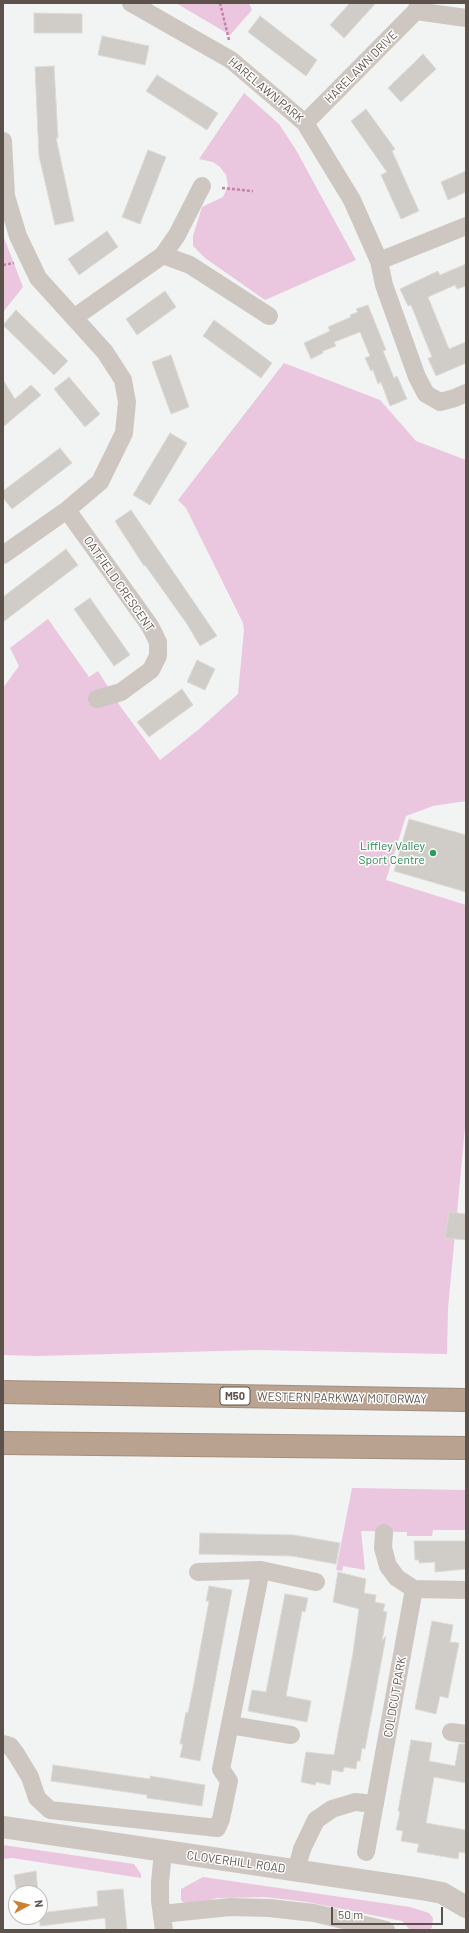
<!DOCTYPE html>
<html>
<head>
<meta charset="utf-8">
<style>
	body { margin:0 }
	#map { position:relative; width:469px; height:1933px; overflow:hidden; background:#f2f3f3; font-family:Barlow,sans-serif }
	canvas { display:block }
	.frame { position:absolute; inset:0; border:4px solid #5d524b; pointer-events:none }
	.north { position:absolute; left:8px; top:1885px; width:40px; height:40px; box-sizing:border-box; background:#fff; border:1px solid #bebab7; border-radius:50%; rotate:83deg; font-size:11px; font-weight:700; line-height:16px; text-align:center; color:#5d524b }
	.north::after { content:''; display:block; margin:auto; width:14px; height:18px; background:#ce7f31; clip-path:polygon(50% 0,100% 100%,50% 72%,0 100%) }
	.scale { position:absolute; left:331px; top:1907px; width:112px; height:18px; box-sizing:border-box; border:2px solid #5d524b; border-top:0; padding-left:5px; font-size:12px; line-height:14px; white-space:nowrap; color:#5d524b; -webkit-text-stroke:3px #fff; paint-order:stroke }
</style>
</head>
<body>
<div id="map">
<canvas width="469" height="1933"></canvas>
<div class="frame"></div>
<div class="north">N</div>
<div class="scale">50 m</div>
</div>
<script>
const ctx = document.querySelector('canvas').getContext('2d');
ctx.lineJoin = 'round';
function fill(path, color) {
  ctx.fillStyle = color;
  ctx.fill(path, 'evenodd');
}
function poly(rows) {
  const path = new Path2D();
  for (const r of rows) {
    path.moveTo(r[0], r[1]);
    for (let i = 2; i < r.length; i += 2) path.lineTo(r[i], r[i + 1]);
  }
  return path;
}
function strokePath(path, color, width, dash) {
  ctx.strokeStyle = color;
  ctx.lineWidth = width;
  ctx.lineCap = dash ? 'butt' : 'round';
  ctx.setLineDash(dash || []);
  ctx.stroke(path);
}
function label(font, color, halo, rows, align = 'center') {
  ctx.font = font + ' Barlow,sans-serif';
  ctx.lineWidth = 3;
  ctx.setLineDash([]);
  ctx.textBaseline = 'middle';
  ctx.strokeStyle = halo;
  ctx.fillStyle = color;
  for (const [text, x, y, turn = 0] of rows) {
    ctx.save();
    ctx.translate(x, y);
    ctx.rotate((+turn || 0) * Math.PI / 180);
    ctx.textAlign = isNaN(turn) ? turn : align;
    if (halo) ctx.strokeText(text, 0, 0);
    ctx.fillText(text, 0, 0);
    ctx.restore();
  }
}
const green = poly([
	[176,3,249,3,252,10,230,35],
	[244,93,279,124,296,150,356,260,265,300,205,258,193,246,193,236,202,207,223,197,228,186,226,175,220,167,213,162,199,159],
	[3,235,23,287,3,312],
	[284,363,380,400,416,441,466,460,466,801,433,806,406,816,386,880,466,905,466,1117,448,1308,447,1354,256,1350,38,1356,3,1355,3,688,19,666,10,648,48,619,89,677,98,671,120,706,160,760,198,730,238,694,244,630,243,623,186,508,178,500],
	[352,1488,466,1490,466,1530,433,1530,432,1536,407,1536,407,1532,361,1531,365,1570,343,1566,342,1571,336,1570],
	[3,1845,134,1864,141,1874,141,1878,12,1858,3,1859],
	[203,1877,410,1907,429,1913,433,1918,432,1927,430,1930,410,1930,402,1921,307,1902,265,1897,217,1898,197,1904,184,1903,181,1900,181,1889]
]);
const building = poly([
	[350,3,376,3,344,38,330,25,350,3],
	[34,13,82,14,82,33,34,33,34,13],
	[260,16,317,60,306,76,248,32,260,16],
	[102,36,149,46,145,65,98,55,102,36],
	[423,54,436,69,401,102,388,88,423,54],
	[54,66,58,138,56,138,74,221,55,225,39,156,35,67,54,66],
	[157,75,218,113,207,130,146,91,157,75],
	[366,109,395,149,392,151,419,211,401,219,381,175,387,172,351,121,366,109],
	[148,150,166,157,140,224,122,217,148,150],
	[466,171,466,192,448,200,441,182,466,171],
	[107,231,118,247,79,275,68,259,107,231],
	[466,264,466,286,457,289,455,285,428,297,449,349,466,342,466,363,436,376,428,358,432,357,411,305,408,306,400,289,438,271,440,275,466,264],
	[165,291,176,307,137,335,126,319,165,291],
	[368,305,386,350,383,351,394,378,397,376,407,399,390,406,381,382,378,384,373,370,371,371,365,358,370,356,360,332,334,342,336,346,323,351,323,353,311,359,304,343,330,331,328,327,351,317,350,315,358,312,356,309,368,305],
	[16,310,68,361,54,375,3,325,16,310],
	[214,320,272,363,261,378,203,336,214,320],
	[171,355,189,407,171,414,152,362,171,355],
	[69,377,100,414,85,427,54,389,69,377],
	[3,380,15,399,31,385,41,395,3,427,3,380],
	[170,433,187,443,150,505,133,495,170,433],
	[60,448,72,463,12,509,3,498,3,491,60,448],
	[131,510,217,636,200,646,187,624,145,565,144,566,115,521,131,510],
	[66,549,78,565,3,622,3,597,66,549],
	[90,598,130,655,114,666,74,609,90,598],
	[197,660,215,669,205,690,187,682,197,660],
	[182,689,193,705,149,737,137,722,182,689],
	[409,819,466,835,466,892,394,871,409,819],
	[449,1212,466,1214,466,1240,445,1238,449,1212],
	[200,1533,294,1535,340,1543,336,1564,292,1556,199,1554,200,1533],
	[414,1541,466,1541,466,1569,435,1572,435,1562,419,1563,419,1560,415,1560,414,1541],
	[338,1572,366,1579,364,1593,376,1595,375,1602,385,1604,383,1611,387,1612,382,1641,386,1636,365,1749,362,1748,360,1761,357,1761,356,1769,344,1767,343,1772,332,1770,330,1785,316,1782,315,1785,301,1782,306,1752,334,1755,353,1653,359,1609,333,1602,338,1572],
	[209,1586,232,1590,200,1761,180,1757,183,1744,180,1744,186,1712,188,1713,194,1683,209,1601,206,1601,209,1586],
	[285,1594,308,1598,305,1612,302,1611,286,1696,311,1701,307,1722,248,1711,252,1690,266,1692,285,1594],
	[432,1621,453,1625,450,1642,459,1643,448,1698,440,1696,436,1714,415,1709,432,1621],
	[411,1740,432,1743,429,1761,455,1766,459,1744,466,1744,466,1783,434,1777,426,1823,466,1830,466,1853,459,1852,458,1859,417,1852,419,1844,401,1841,403,1831,396,1830,400,1812,398,1811,411,1740],
	[53,1765,150,1779,150,1776,205,1785,202,1806,147,1798,147,1795,51,1781,53,1765],
	[36,1871,38,1893,17,1893,14,1875,36,1871],
	[123,1889,127,1930,106,1930,105,1918,40,1926,40,1913,98,1906,97,1891,123,1889]
]);
const path = poly([
	[220,3,229,40],
	[222,188,253,191],
	[3,265,14,263]
]);
const minor = poly([
	[131,3,231,60,305,123,352,200,379,261,384,285,417,377,426,394,440,402,455,398,466,393],
	[416,11,466,18],
	[305,123,416,11,419,3],
	[3,141,6,196,18,236,29,259,38,278,105,352,123,380,127,402,124,433,100,482,67,510,3,555],
	[163,255,190,265,269,316],
	[379,261,466,226],
	[75,317,163,255,177,235,202,186],
	[67,510,150,626,158,642,158,656,151,670,121,692,97,699],
	[198,1572,261,1570],
	[414,1589,466,1590],
	[230,1725,291,1735],
	[451,1732,466,1734],
	[3,1744,10,1746,16,1754,30,1777,37,1798,50,1810,217,1828,221,1819,229,1781,221,1769,261,1570,316,1582],
	[163,1852,160,1882,160,1901,164,1930],
	[366,1852,414,1589,397,1578,388,1566,383,1548,384,1533],
	[296,1871,302,1849,316,1820,332,1809,355,1802,375,1804],
	[162,1914,230,1907,269,1908,314,1913,386,1930]
]);
const tertiary = poly([
	[3,1827,421,1889,442,1893,466,1907]
]);
const motorway = poly([
	[3,1392,466,1400],
	[3,1443,466,1448]
]);
const markers = [
	[433,853,4,"#2e9e5b"]
];
const shields = [
	[235,1396,30]
];
const shieldNames = [
	["M50",235,1396]
];
const streetNames = [
	["HARELAWN DRIVE",361,67,-45],
	["HARELAWN PARK",266,90,40],
	["OATFIELD CRESCENT",119,584,55],
	["WESTERN PARKWAY MOTORWAY",342,1398,1],
	["COLDCUT PARK",395,1697,-80],
	["CLOVERHILL ROAD",236,1862,8]
];
const leisureNames = [
	["Liffley Valley",425,846],
	["Sport Centre",425,860]
];
fill(green, '#ebc6df');
fill(building, '#d0cdc9');
strokePath(building, '#dcdad6', 1);
strokePath(motorway, '#a58e7b', 24);
strokePath(path, '#c582a7', 2.5, [3, 2]);
strokePath(minor, '#cec7c1', 18);
strokePath(tertiary, '#cec7c1', 22);
strokePath(motorway, '#b9a290', 22);
for (const [x, y, r, color] of markers) {
  const dot = new Path2D();
  dot.arc(x, y, r, 0, 2 * Math.PI);
  ctx.fillStyle = color;
  ctx.fill(dot);
  strokePath(dot, '#fff', 1.5);
}
for (const [x, y, w] of shields) {
  const box = new Path2D();
  box.roundRect(x - w / 2, y - 9, w, 18, 3);
  ctx.fillStyle = '#fff';
  ctx.fill(box);
  strokePath(box, '#5d524b', 1);
}
label('bold 11px', '#5d524b', null, shieldNames);
label('12px', '#5d524b', '#fff', streetNames);
label('12px', '#27864d', '#fff', leisureNames, 'right');
</script>
</body>
</html>
